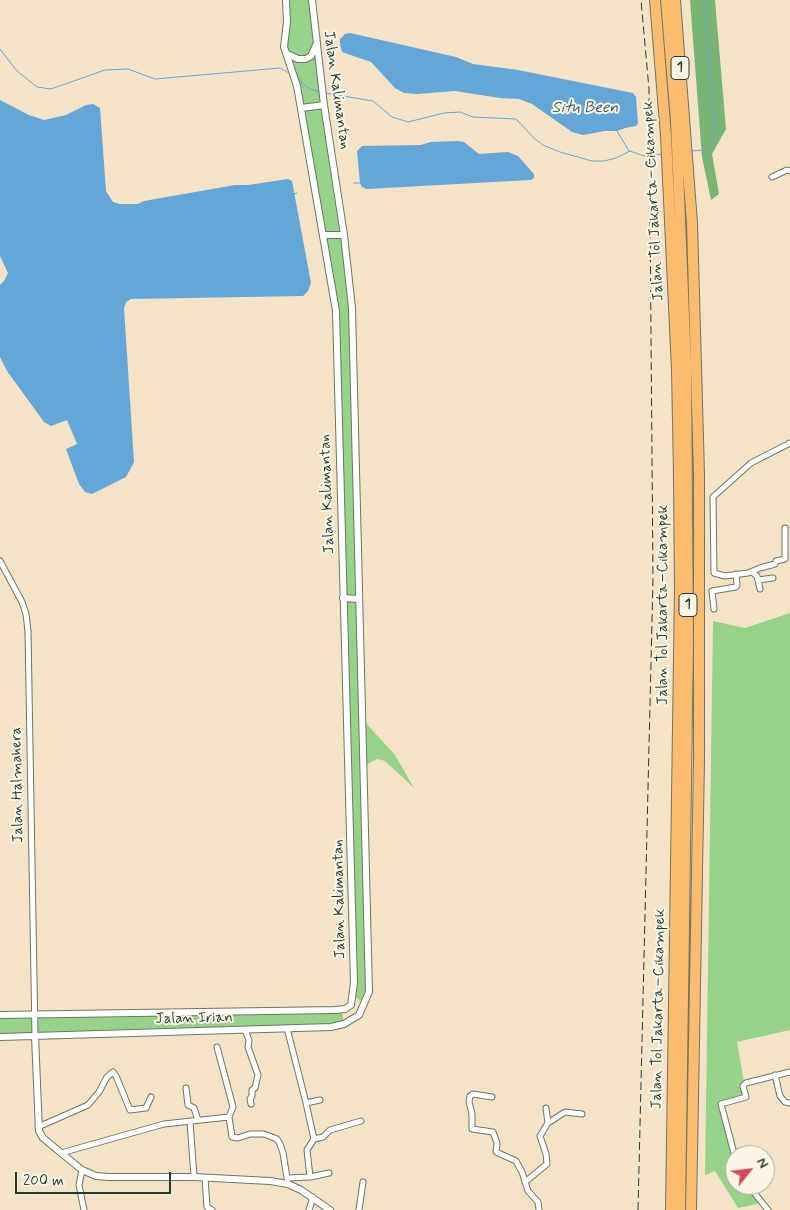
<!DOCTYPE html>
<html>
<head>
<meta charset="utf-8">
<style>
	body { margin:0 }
	#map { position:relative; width:790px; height:1210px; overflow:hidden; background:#f4e3c7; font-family:Mynerve,sans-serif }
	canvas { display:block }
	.north { position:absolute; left:725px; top:1145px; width:50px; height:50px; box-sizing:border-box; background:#fcf5e5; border:1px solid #a4ab9e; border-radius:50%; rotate:61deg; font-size:14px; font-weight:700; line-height:20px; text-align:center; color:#1f3d34 }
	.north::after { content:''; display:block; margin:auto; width:18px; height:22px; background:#d1495b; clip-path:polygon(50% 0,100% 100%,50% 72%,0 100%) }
	.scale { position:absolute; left:15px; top:1172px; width:156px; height:22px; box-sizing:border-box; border:2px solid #1f3d34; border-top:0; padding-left:6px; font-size:15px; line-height:18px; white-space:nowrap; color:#1f3d34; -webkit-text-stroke:4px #fcf5e5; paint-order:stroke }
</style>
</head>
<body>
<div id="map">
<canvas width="790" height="1210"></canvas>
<div class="north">N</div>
<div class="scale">200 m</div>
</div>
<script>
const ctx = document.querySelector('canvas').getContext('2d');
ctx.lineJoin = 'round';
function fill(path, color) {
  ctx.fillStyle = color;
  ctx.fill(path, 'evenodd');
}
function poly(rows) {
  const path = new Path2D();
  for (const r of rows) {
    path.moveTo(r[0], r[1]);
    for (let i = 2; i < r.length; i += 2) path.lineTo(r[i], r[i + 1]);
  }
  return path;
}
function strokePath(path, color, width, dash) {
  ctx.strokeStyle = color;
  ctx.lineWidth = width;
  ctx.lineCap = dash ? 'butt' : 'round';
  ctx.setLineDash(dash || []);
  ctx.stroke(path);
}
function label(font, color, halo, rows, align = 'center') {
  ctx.font = font + ' Mynerve,sans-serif';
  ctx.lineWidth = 4;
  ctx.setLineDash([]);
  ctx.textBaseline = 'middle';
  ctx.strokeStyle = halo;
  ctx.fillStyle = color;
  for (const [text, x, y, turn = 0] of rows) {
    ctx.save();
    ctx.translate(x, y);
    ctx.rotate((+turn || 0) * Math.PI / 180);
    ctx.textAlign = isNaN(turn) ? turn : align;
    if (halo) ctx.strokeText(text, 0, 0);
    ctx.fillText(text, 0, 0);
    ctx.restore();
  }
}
const green = poly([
	[286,0,311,0,352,308,363,720,395,755,414,788,385,761,377,759,371,762,364,767,369,992,363,1000,360,1000,355,997,336,311,301,108,284,43],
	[790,613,790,1030,737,1042,746,1094,723,1101,735,1155,735,1185,747,1185,762,1203,738,1208,715,1171,705,1175,713,621,745,628],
	[339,1010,343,1015,343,1020,339,1026,0,1037,0,1015]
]);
const forest = poly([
	[690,0,715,0,726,129,712,154,719,194,711,200,702,157]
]);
const water = poly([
	[350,33,456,57,473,64,518,70,633,93,636,97,638,123,636,126,625,128,617,131,605,131,583,135,572,132,532,104,519,99,500,98,455,91,417,94,404,93,395,88,371,62,342,52,340,44,340,39,345,34],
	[0,100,29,115,44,120,66,115,86,105,93,104,100,108,106,191,113,202,120,204,138,204,144,201,235,185,248,185,288,179,292,181,311,283,308,291,303,296,131,299,126,302,124,308,134,462,126,477,92,494,85,492,79,484,66,449,77,444,67,420,51,426,44,422,7,371,0,357,0,285,4,281,8,273,0,256],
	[458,141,464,142,479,154,508,152,518,156,534,174,534,178,531,180,493,182,367,189,362,187,360,183,357,151,362,146,421,145,431,142]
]);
const stream = poly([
	[0,49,17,71,37,87,51,89,105,70,128,69,155,79,280,68,289,73],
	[298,80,310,89,321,92],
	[325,93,373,101,392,117,408,122,444,113,460,112,473,117,516,119,534,138,543,145,560,152,592,161,604,161,616,158,630,151,644,156,663,154],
	[617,131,629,151],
	[692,151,705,150,712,143,715,130,704,0],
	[354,183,360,183],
	[294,194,297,193]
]);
const minor = poly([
	[772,177,787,170,790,171],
	[785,528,785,559,776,561,775,564,760,568,748,573,725,576,714,573,713,497,751,463,790,443],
	[0,561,22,602,26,614,28,631,35,1036],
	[752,572,757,576,760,589],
	[758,580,773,578],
	[714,609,712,591,736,587,737,585,736,574],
	[287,1028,306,1103,314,1139,307,1150,310,1177],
	[245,1030,249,1040,248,1047,258,1075,255,1088,252,1090,252,1096,250,1099,251,1104],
	[217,1047,233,1107,229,1117],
	[775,1075,780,1096,785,1102,790,1103],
	[186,1088,188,1105,194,1108,198,1120],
	[492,1097,473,1094,470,1096,469,1102,472,1114,472,1129,493,1132,497,1143,496,1152,516,1161,522,1172,528,1191,538,1202,539,1210],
	[306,1103,320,1100],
	[190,1121,194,1177],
	[548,1123,565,1112,582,1114],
	[38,1127,88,1105,99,1092,107,1077,113,1072,116,1076,130,1110,146,1108,151,1097],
	[314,1139,323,1137,330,1130,361,1121],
	[61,1153,164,1124,229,1117,232,1137,238,1138,250,1134,264,1134,277,1139,280,1144,283,1153,288,1184],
	[735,1157,721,1104,746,1097,743,1086,746,1083,790,1072],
	[82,1170,79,1185,84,1210],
	[205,1178,207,1207,212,1210],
	[288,1178,310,1177,329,1173],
	[525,1182,547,1164,546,1154,540,1136,548,1123,546,1108],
	[748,1185,768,1210],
	[309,1210,313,1197],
	[359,1210,363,1182]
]);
const tertiary = poly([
	[287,54,298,59,306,59,311,56,316,45],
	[301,108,324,105],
	[323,235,344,235],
	[343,598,359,599],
	[0,1015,335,1010,345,1009,351,1005,354,983,336,311,297,86,284,47,287,22,286,0],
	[35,1036,39,1131,43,1138,82,1170,96,1176,109,1177,194,1177,270,1181,288,1184,301,1190,330,1210],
	[0,1037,331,1027,344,1024,359,1015,369,992,352,308,344,235,324,105,312,0]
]);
const motorway = poly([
	[655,0,666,136,677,370,679,475,680,589,671,1210],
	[666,0,676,121,686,367,688,639,680,1210],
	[675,0,692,223,699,474,699,760,691,1210]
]);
const rail = poly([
	[638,1210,653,578,649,89,641,0]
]);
const shields = [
	[680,68,18],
	[688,605,18]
];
const shieldNames = [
	["1",680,68],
	["1",688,605]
];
const streetNames = [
	["Jalan Kalimantan",336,90,82],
	["Jalan Tol Jakarta–Cikampek",654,201,-93],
	["Jalan Kalimantan",328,494,-92],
	["Jalan Tol Jakarta–Cikampek",664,605,-90],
	["Jalan Halmahera",18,785,-91],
	["Jalan Kalimantan",340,899,-91],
	["Jalan Tol Jakarta–Cikampek",659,1009,-89],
	["Jalan Irian",194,1019,-1]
];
const waterNames = [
	["Situ Been",585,109]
];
fill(green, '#96d388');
fill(forest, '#78b574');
fill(water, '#64a6d8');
strokePath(stream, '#64a6d8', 1);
strokePath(minor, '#6a7767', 7);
strokePath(tertiary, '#6a7767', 8);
strokePath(motorway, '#6a7767', 12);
strokePath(minor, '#fff', 5);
strokePath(tertiary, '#fff', 6);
strokePath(motorway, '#fdbc70', 10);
strokePath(rail, '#1f3d34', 1, [8, 4]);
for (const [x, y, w] of shields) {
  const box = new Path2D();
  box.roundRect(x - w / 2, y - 11.5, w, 23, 4);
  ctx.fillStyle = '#fcf5e5';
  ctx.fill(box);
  strokePath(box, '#1f3d34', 1);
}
label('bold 14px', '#1f3d34', null, shieldNames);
label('15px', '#1f3d34', '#fcf5e5', streetNames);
label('italic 16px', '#345c65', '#fcf5e5', waterNames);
</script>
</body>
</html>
